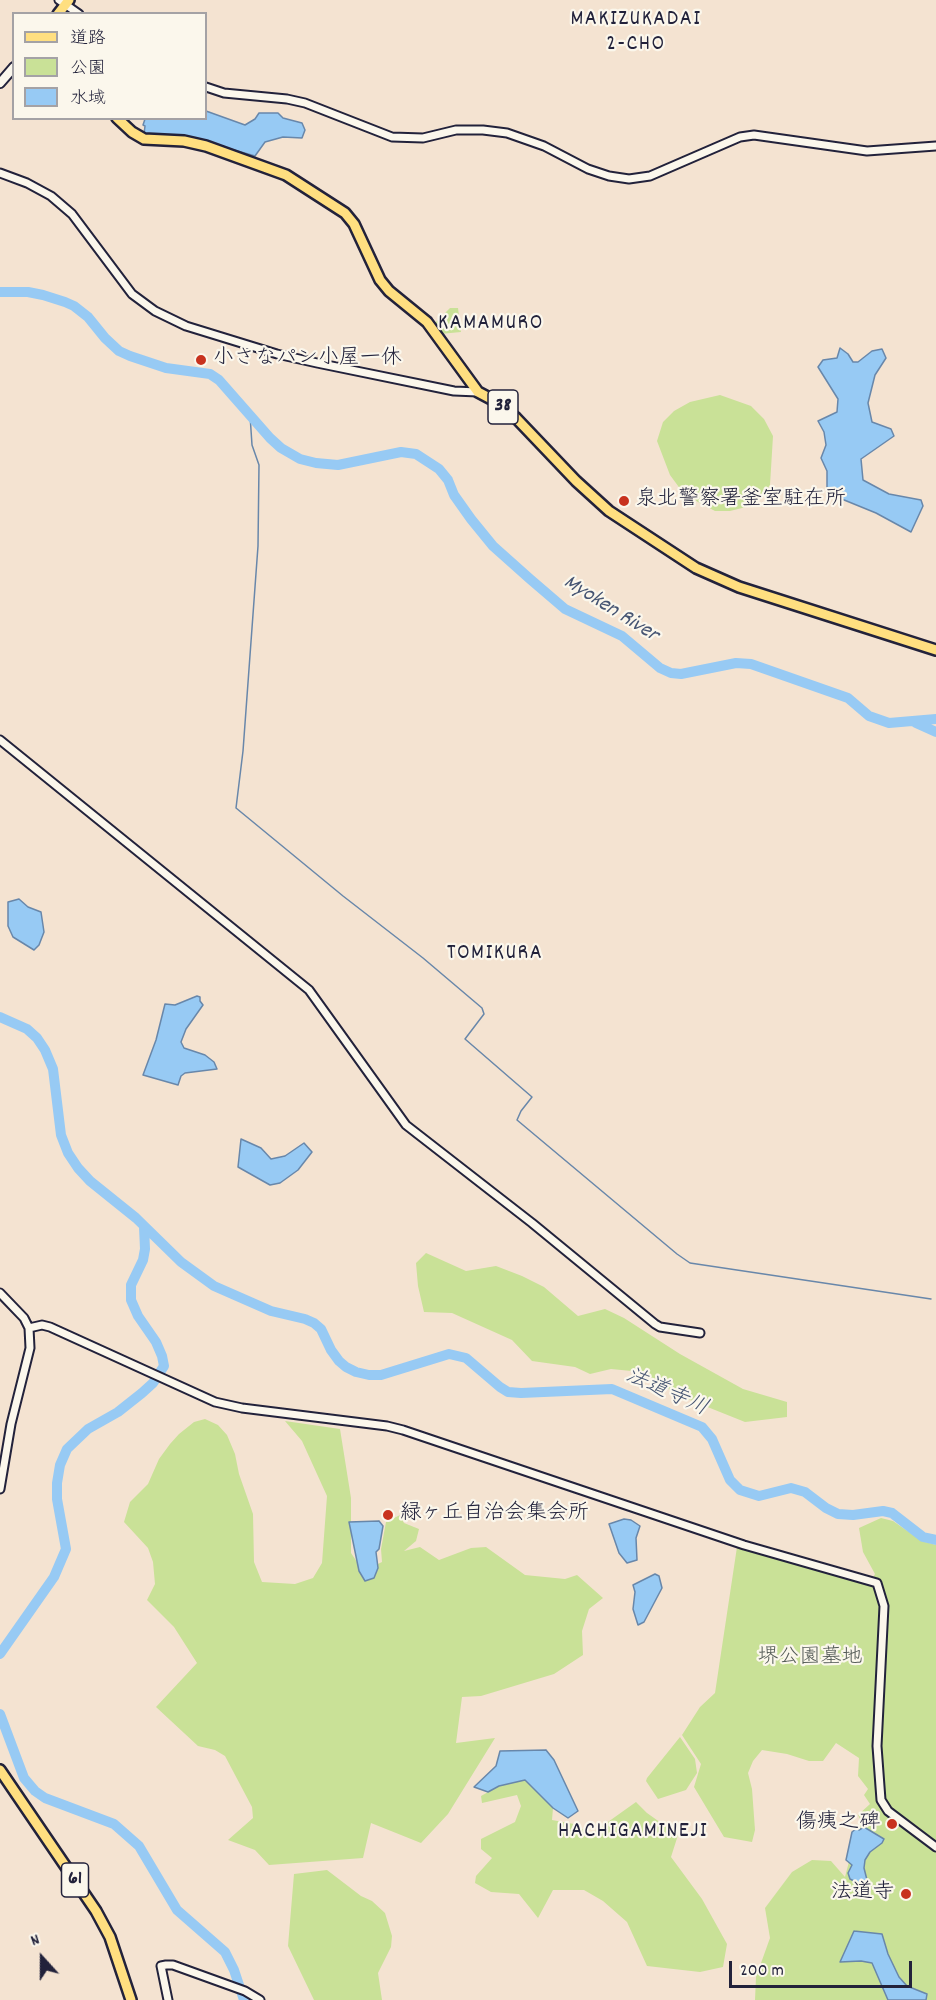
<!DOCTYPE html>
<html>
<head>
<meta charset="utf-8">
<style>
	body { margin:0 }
	#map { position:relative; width:936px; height:2000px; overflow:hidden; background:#f4e3d1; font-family:Dekko,"Klee One",sans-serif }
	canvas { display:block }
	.legend { position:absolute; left:12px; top:12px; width:195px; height:108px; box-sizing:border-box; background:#fbf7ec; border:2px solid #a4a2a5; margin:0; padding:8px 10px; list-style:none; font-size:18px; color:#22223b }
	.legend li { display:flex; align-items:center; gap:12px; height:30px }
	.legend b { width:30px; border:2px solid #a4a2a5 }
	.north { position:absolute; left:12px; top:1928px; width:60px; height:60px; -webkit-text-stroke:4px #fbf7ec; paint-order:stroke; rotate:339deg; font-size:16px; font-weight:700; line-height:24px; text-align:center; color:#22223b }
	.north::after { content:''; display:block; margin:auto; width:21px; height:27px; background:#22223b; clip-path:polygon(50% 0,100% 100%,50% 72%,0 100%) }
	.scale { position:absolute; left:729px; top:1961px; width:183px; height:27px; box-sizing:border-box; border:3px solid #22223b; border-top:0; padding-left:8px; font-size:18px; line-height:21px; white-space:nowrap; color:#22223b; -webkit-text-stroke:4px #fbf7ec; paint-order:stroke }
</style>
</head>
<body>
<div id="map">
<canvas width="936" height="2000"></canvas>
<ul class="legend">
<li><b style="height:8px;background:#ffdf80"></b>道路</li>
<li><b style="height:16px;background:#c9e197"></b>公園</li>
<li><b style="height:16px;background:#97caf4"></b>水域</li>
</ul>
<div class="north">N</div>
<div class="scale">200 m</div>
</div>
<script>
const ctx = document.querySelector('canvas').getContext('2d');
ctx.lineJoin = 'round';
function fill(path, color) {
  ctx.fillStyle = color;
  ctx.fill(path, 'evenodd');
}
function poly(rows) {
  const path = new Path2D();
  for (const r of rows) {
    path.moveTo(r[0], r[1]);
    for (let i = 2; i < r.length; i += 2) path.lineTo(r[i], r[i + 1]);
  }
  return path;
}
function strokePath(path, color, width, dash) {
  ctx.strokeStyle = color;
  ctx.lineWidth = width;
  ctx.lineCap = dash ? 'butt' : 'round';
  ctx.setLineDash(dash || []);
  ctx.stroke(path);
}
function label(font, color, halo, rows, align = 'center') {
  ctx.font = font + ' Dekko,"Klee One",sans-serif';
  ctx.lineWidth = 4.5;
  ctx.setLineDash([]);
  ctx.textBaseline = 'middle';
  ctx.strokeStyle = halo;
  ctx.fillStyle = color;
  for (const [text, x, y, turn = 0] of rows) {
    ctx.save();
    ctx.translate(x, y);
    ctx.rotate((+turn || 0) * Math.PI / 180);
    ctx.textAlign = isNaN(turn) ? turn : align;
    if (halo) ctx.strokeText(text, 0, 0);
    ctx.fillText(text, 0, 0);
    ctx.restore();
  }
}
const green = poly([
	[450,308,458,308,461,332,440,334,434,324],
	[720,395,751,406,764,419,773,436,770,485,760,499,746,507,730,511,715,511,698,502,681,490,670,475,657,441,663,422,674,411,690,402],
	[426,1253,466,1271,496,1266,522,1276,544,1287,578,1316,605,1309,624,1318,680,1354,743,1389,787,1402,787,1417,745,1422,680,1396,642,1372,611,1369,590,1374,575,1367,532,1361,512,1340,452,1313,424,1312,418,1286,416,1263],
	[205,1419,218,1425,227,1435,235,1454,239,1474,253,1514,254,1562,262,1582,295,1584,313,1578,322,1563,327,1496,302,1441,285,1421,340,1429,351,1498,351,1553,363,1571,382,1562,381,1549,386,1522,400,1515,404,1523,419,1529,416,1541,404,1551,420,1547,439,1560,471,1548,486,1547,525,1575,565,1579,577,1575,603,1598,589,1609,582,1631,583,1655,554,1674,481,1696,462,1697,456,1743,495,1738,448,1814,421,1843,371,1823,363,1858,269,1865,255,1850,228,1840,253,1818,252,1807,225,1756,215,1750,198,1746,156,1707,197,1663,174,1627,147,1600,155,1584,153,1562,148,1548,124,1522,130,1502,148,1484,159,1459,170,1444,179,1434,194,1422],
	[881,1518,893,1521,922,1541,936,1545,936,2000,755,2000,756,1977,770,1938,765,1908,792,1872,812,1860,831,1861,845,1877,860,1819,858,1815,870,1804,864,1795,868,1789,858,1776,859,1758,836,1743,823,1761,809,1761,787,1754,762,1750,753,1761,748,1773,752,1789,755,1830,752,1842,724,1837,694,1787,701,1764,682,1735,700,1707,715,1693,737,1547,861,1581,869,1585,875,1574,863,1552,859,1528],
	[680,1737,695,1759,697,1773,686,1790,658,1799,646,1781,647,1778],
	[525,1780,553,1808,552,1820,574,1824,591,1834,636,1802,647,1813,678,1835,671,1857,702,1899,727,1944,723,1967,700,1972,647,1966,627,1922,603,1901,584,1890,553,1890,538,1918,519,1894,491,1892,475,1883,476,1876,492,1858,481,1849,481,1839,515,1822,521,1806,517,1795,482,1803,481,1796,499,1786],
	[327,1870,361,1896,372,1901,385,1913,392,1936,391,1947,378,1973,382,2000,314,2000,288,1946,294,1874]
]);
const water = poly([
	[206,111,245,125,255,119,259,113,278,113,283,118,302,123,305,130,302,138,283,137,265,142,255,156,206,142,144,134,145,126,143,125,145,119,206,118,206,111],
	[840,348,848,354,853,362,858,362,872,351,882,349,886,358,875,375,868,403,872,422,891,429,894,436,861,459,863,480,889,494,921,500,923,506,911,532,876,513,827,493,827,471,821,458,826,445,824,432,818,421,837,412,838,399,818,367,823,360,837,358,840,348],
	[19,899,28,907,41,912,44,932,39,945,34,950,13,937,8,926,8,902,19,899],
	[197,996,200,997,200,1001,203,1005,186,1029,181,1042,184,1048,205,1055,214,1062,217,1069,185,1073,181,1076,178,1085,143,1075,156,1040,165,1004,175,1005,197,996],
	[241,1139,261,1148,271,1159,285,1156,304,1143,312,1152,298,1170,280,1183,270,1185,238,1167,241,1139],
	[624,1519,631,1520,640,1526,636,1538,637,1560,627,1563,619,1553,609,1524,624,1519],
	[379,1521,383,1526,379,1549,376,1552,378,1568,374,1578,365,1581,359,1571,349,1522,379,1521],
	[655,1574,659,1576,662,1588,644,1622,638,1625,633,1609,635,1592,633,1585,655,1574],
	[546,1750,554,1760,578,1811,568,1818,553,1808,525,1780,499,1786,488,1792,474,1787,496,1766,500,1751,546,1750],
	[864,1827,884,1839,882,1843,870,1852,865,1860,864,1868,870,1892,862,1890,858,1883,850,1879,848,1873,852,1865,846,1860,852,1832,857,1828,859,1830,864,1827],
	[854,1931,882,1934,888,1954,899,1977,907,1986,927,1994,926,2000,888,2000,872,1963,861,1961,840,1962,854,1931]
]);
const stream = poly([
	[250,415,252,445,259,465,258,546,243,751,236,808,343,896,423,958,482,1008,484,1014,465,1039,532,1097,521,1111,517,1120,677,1254,690,1263,931,1299]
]);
const river = poly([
	[0,292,28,292,43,295,65,302,74,306,88,317,105,338,119,351,130,356,166,368,210,374,219,380,270,438,281,448,300,459,316,463,338,465,401,452,416,454,439,469,448,480,454,495,471,519,493,546,530,579,565,609,622,636,660,668,671,673,681,674,736,663,751,664,848,698,869,716,889,723,936,719],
	[916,723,936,732],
	[0,1017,27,1029,37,1038,45,1050,53,1069,61,1135,68,1153,78,1168,90,1181,136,1218,181,1262,214,1286,271,1311,305,1319,314,1323,321,1329,331,1350,339,1361,346,1367,356,1372,369,1375,381,1375,449,1354,466,1358,500,1387,508,1392,521,1393,612,1389,702,1427,712,1439,730,1480,740,1490,759,1496,791,1488,805,1492,826,1508,838,1514,853,1515,883,1511,892,1513,923,1537,936,1540],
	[0,1654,54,1577,66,1549,57,1499,57,1483,60,1465,67,1449,88,1429,118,1412,142,1393,153,1383,164,1366,162,1356,156,1342,138,1316,131,1300,131,1285,143,1260,145,1249,144,1227],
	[0,1714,24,1778,35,1791,45,1798,114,1824,139,1846,177,1910,225,1952,234,1970,244,2000]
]);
const tertiary = poly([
	[59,0,79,14],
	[206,87,224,93,287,99,305,103,392,137,423,138,456,130,483,130,507,133,544,146,588,169,609,176,629,179,650,176,740,137,754,135,867,151,936,146],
	[0,173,27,183,51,196,72,214,132,294,155,311,186,326,277,354,317,363,454,391,478,392],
	[0,740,309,990,406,1125,532,1223,655,1324,660,1327,700,1333],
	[0,1293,24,1318,29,1328,30,1348,11,1424,0,1489],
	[29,1328,42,1325,50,1327,215,1402,242,1408,387,1426,403,1430,744,1545,877,1583,884,1606,877,1746,881,1800,888,1811,936,1847],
	[168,2000,161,1966,166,1965,173,1965,245,1991,260,2000]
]);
const secondary = poly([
	[0,83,14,67]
]);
const primary = poly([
	[58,14,69,0],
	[117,118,132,132,144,139,184,141,206,146,286,175,345,213,354,224,380,280,389,291,427,322,478,392,495,401,516,418,576,481,609,511,696,568,739,587,936,650],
	[0,1770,96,1911,110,1937,131,2000]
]);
const markers = [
	[201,360,6,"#c8321e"],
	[624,501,6,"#c8321e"],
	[388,1515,6,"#c8321e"],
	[892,1824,6,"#c8321e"],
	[906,1894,6,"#c8321e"]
];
const shields = [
	[503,407,30],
	[75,1880,27]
];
const shieldNames = [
	["38",503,407],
	["61",75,1880]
];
const poiNames = [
	["小さなパン小屋一休",213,360],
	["泉北警察署釜室駐在所",636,501],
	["緑ヶ丘自治会集会所",400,1515],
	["傷痍之碑",880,1824,"right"],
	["法道寺",894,1894,"right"]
];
const parkNames = [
	["堺公園墓地",810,1659]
];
const neighbourhoodNames = [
	["MAKIZUKADAI",636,21],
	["2-CHO",636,46],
	["KAMAMURO",491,325],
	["TOMIKURA",495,955],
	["HACHIGAMINEJI",633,1833]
];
const waterNames = [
	["Myoken River",610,610,32],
	["法道寺川",666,1394,24]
];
fill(green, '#c9e197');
fill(water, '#97caf4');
strokePath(water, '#6887aa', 1.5);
strokePath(stream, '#6887aa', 1.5);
strokePath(river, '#97caf4', 10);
strokePath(tertiary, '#22223b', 11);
strokePath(secondary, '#22223b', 12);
strokePath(primary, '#22223b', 14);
strokePath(tertiary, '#fbf7ec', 7);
strokePath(secondary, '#fbf7ec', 8);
strokePath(primary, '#ffdf80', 9);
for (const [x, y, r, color] of markers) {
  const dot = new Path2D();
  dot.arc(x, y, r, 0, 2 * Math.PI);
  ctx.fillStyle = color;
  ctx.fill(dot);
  strokePath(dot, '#fbf7ec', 2);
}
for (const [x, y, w] of shields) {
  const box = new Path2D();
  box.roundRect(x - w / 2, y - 17, w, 34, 4.5);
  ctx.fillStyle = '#fbf7ec';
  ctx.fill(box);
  strokePath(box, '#22223b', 1.5);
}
label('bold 20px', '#22223b', null, shieldNames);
label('21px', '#22223b', '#fbf7ec', poiNames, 'left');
label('21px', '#545b57', '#fbf7ec', parkNames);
ctx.letterSpacing = '1.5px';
label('22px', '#22223b', '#fbf7ec', neighbourhoodNames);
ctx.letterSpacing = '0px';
label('italic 22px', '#455472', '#fbf7ec', waterNames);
</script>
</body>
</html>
